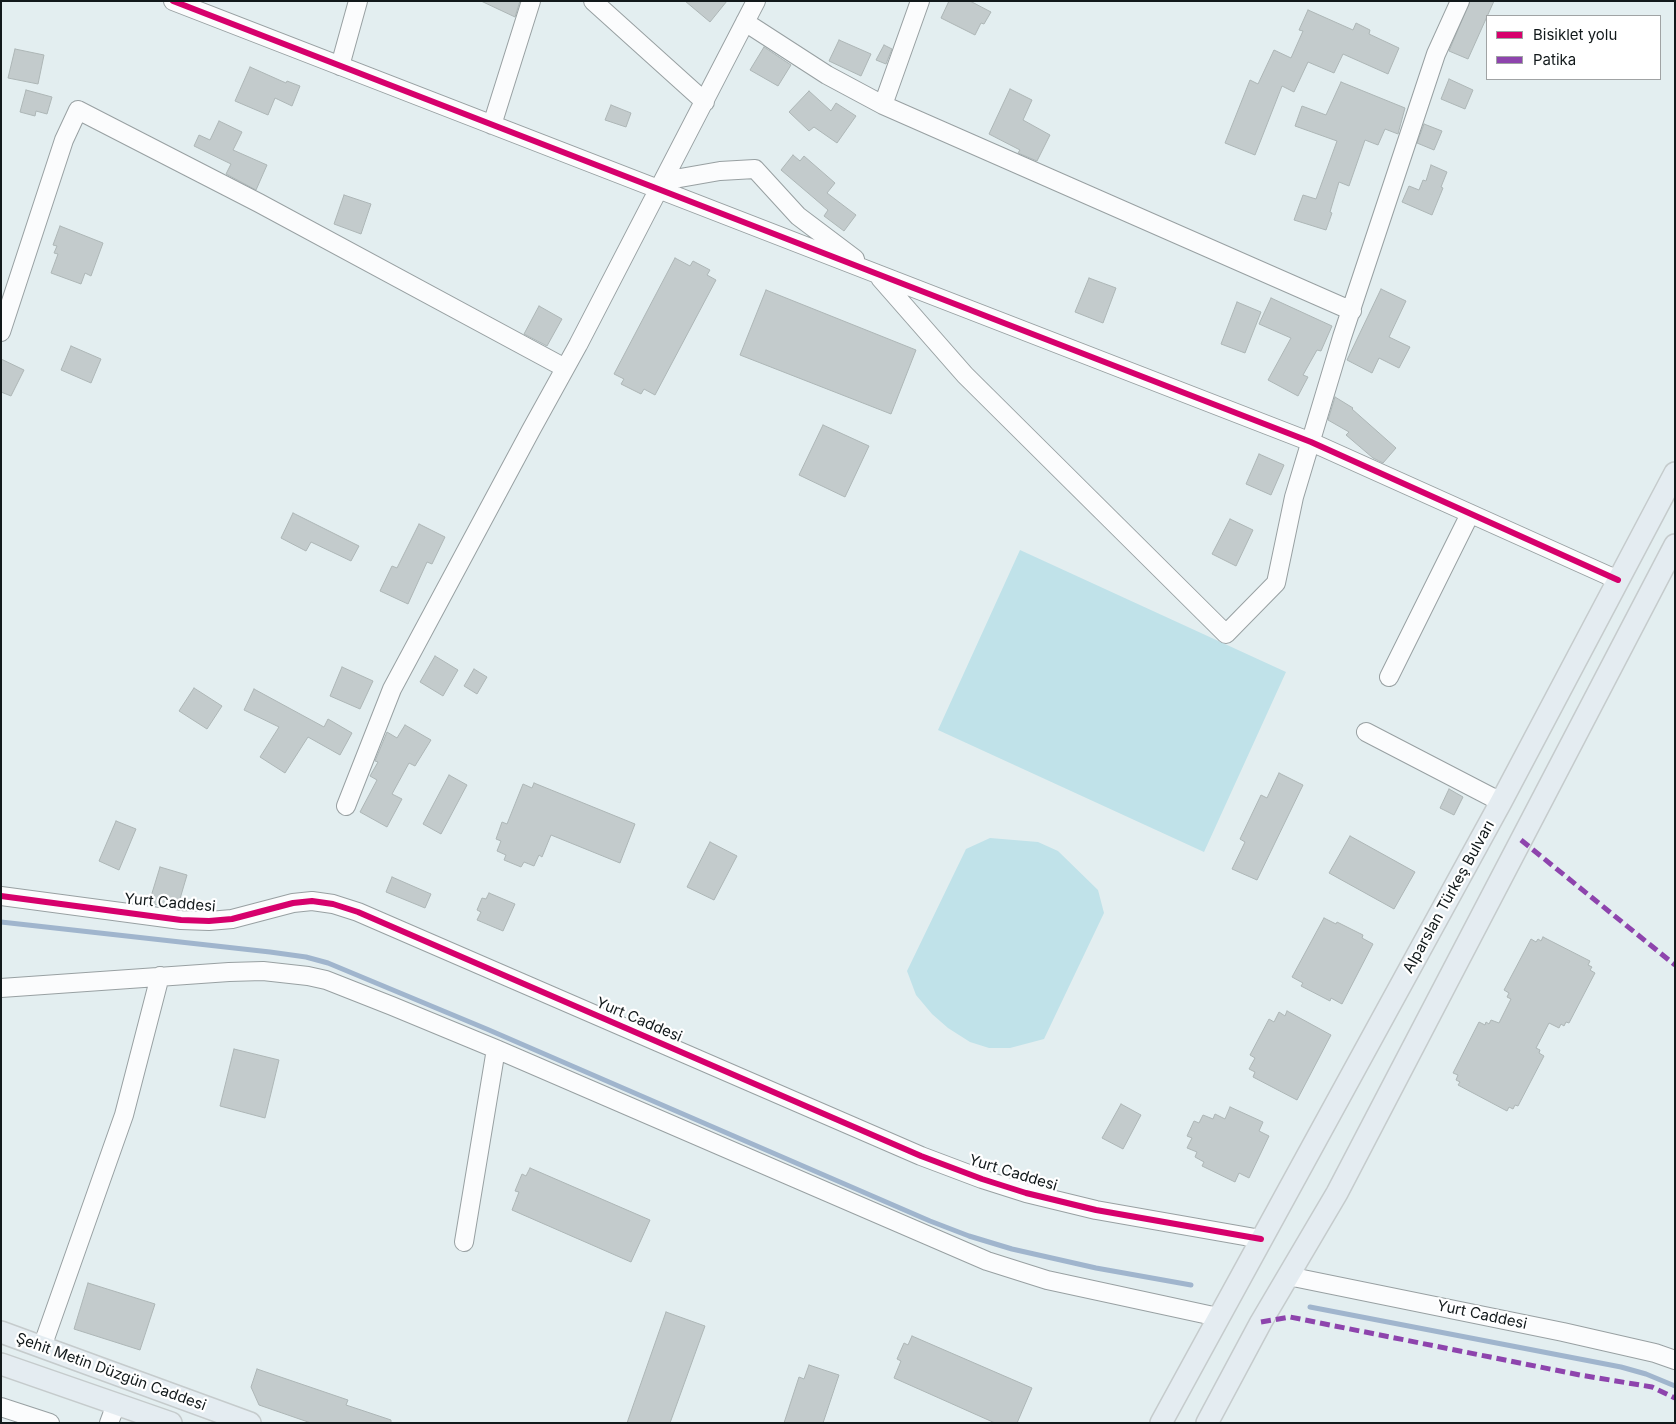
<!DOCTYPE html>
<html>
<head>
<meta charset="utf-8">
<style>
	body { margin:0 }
	#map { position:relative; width:1676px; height:1424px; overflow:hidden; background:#e3eef0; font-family:Inter,sans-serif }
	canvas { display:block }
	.frame { position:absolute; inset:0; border:2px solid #12191b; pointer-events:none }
	.legend { position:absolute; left:1486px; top:15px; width:175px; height:65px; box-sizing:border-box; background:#fff; border:1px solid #a0a3a4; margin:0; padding:6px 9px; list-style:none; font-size:15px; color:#12191b }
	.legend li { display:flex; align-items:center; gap:10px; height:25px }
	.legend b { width:25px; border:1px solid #a0a3a4 }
</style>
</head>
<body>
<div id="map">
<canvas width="1676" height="1424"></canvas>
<div class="frame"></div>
<ul class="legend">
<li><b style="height:6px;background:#d6006c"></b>Bisiklet yolu</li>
<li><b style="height:6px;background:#8e44ad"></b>Patika</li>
</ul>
</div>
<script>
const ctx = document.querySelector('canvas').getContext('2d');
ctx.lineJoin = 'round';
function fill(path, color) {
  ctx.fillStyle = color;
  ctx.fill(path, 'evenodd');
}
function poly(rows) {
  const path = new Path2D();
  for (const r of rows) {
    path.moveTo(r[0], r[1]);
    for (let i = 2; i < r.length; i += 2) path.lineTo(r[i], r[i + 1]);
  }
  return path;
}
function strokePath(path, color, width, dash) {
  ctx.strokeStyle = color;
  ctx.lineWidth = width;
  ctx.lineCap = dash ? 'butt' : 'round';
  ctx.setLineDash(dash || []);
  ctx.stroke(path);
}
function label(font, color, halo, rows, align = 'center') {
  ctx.font = font + ' Inter,sans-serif';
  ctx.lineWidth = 4.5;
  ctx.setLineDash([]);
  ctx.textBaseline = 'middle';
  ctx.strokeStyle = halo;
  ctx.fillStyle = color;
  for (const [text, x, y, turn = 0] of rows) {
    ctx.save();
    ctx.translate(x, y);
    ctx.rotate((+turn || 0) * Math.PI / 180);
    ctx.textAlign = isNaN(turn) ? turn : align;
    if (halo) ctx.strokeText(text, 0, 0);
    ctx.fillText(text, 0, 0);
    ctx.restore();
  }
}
const green = poly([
	[1020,550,1286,672,1204,852,938,730],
	[990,838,1038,842,1058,851,1098,890,1104,913,1044,1039,1010,1048,989,1048,970,1042,948,1028,932,1014,916,995,907,971,966,849]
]);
const stream = poly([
	[1,922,270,952,306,957,328,963,489,1030,930,1221,969,1236,1012,1249,1096,1268,1191,1285],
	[1310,1307,1621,1367,1646,1374,1675,1386]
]);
const building = poly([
	[481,1,520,1,515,17,481,1],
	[685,1,727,1,710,22,685,1],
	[949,1,970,1,991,12,984,24,981,23,975,35,941,18,949,1],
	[1470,1,1494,1,1468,59,1449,51,1470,1],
	[1308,10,1353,30,1356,23,1370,30,1369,34,1399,48,1388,74,1343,54,1334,73,1308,62,1294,92,1282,86,1255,155,1225,143,1250,80,1258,84,1274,50,1291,58,1303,31,1299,30,1308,10],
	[839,40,871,54,861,76,829,61,839,40],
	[884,45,892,49,886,64,876,60,884,45],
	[764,47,791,65,778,86,750,70,764,47],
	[15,49,44,55,38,84,8,78,15,49],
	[250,67,286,83,287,81,300,86,292,106,275,98,268,115,235,101,250,67],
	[1449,79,1473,90,1465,109,1441,99,1449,79],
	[1341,82,1405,108,1398,134,1385,129,1378,145,1365,140,1349,186,1339,182,1330,212,1332,213,1326,230,1294,220,1303,195,1316,199,1337,141,1295,126,1302,106,1326,115,1341,82],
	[1010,89,1032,100,1023,120,1050,135,1037,161,1018,153,1020,150,989,134,1010,89],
	[26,90,52,97,47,114,36,111,35,116,20,112,26,90],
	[809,91,831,111,836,103,856,116,837,143,814,127,809,131,789,112,809,91],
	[611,105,631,113,626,127,605,120,611,105],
	[219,121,242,132,233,150,267,165,256,190,226,174,231,164,194,146,199,135,210,140,219,121],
	[1424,124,1442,131,1434,150,1417,143,1424,124],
	[793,155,800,161,804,156,835,183,827,193,856,215,844,231,824,216,828,210,781,170,793,155],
	[1431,165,1447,172,1441,187,1443,188,1432,215,1402,202,1409,186,1419,190,1423,180,1426,181,1431,165],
	[344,195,371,204,361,234,334,224,344,195],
	[60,226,103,243,91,276,85,273,81,284,51,273,58,254,54,253,57,246,53,245,60,226],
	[675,258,690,266,693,261,710,270,707,275,716,280,655,395,644,389,641,394,621,384,624,379,614,374,675,258],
	[1089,278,1116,288,1103,323,1075,312,1089,278],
	[1381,289,1406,301,1389,337,1410,347,1399,368,1379,358,1372,373,1347,360,1381,289],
	[766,290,916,350,891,414,740,355,766,290],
	[1271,298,1332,326,1321,351,1317,350,1303,375,1308,377,1298,396,1268,380,1291,338,1259,324,1271,298],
	[1237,302,1261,312,1245,353,1221,344,1237,302],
	[539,306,562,319,547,346,524,334,539,306],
	[71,346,101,359,91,383,61,370,71,346],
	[1,359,24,370,11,396,1,392,1,359],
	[1335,397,1353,408,1352,409,1396,448,1383,463,1373,458,1346,435,1349,432,1328,420,1335,397],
	[823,425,869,446,845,497,799,475,823,425],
	[1259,454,1284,465,1271,495,1246,484,1259,454],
	[293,513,359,546,351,561,311,542,306,551,281,538,293,513],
	[1230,519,1253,530,1236,566,1212,554,1230,519],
	[419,524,445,537,432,564,427,562,408,604,380,591,392,566,397,568,419,524],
	[435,656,458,670,443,696,420,682,435,656],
	[342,667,373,681,360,709,330,696,342,667],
	[474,669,487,677,477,694,464,686,474,669],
	[194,688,222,706,207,729,179,711,194,688],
	[254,689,324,727,328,719,352,733,340,755,308,737,285,773,260,757,279,727,244,710,254,689],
	[405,725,431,740,415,766,409,763,392,794,402,799,387,827,360,812,377,780,370,776,378,762,375,761,387,732,397,738,405,725],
	[1279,773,1303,785,1257,880,1232,869,1245,842,1240,839,1261,795,1267,798,1279,773],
	[449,775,467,785,441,834,423,824,449,775],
	[534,783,635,824,620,863,551,835,542,857,539,855,534,866,524,862,521,867,504,860,506,855,497,851,501,841,496,839,502,822,507,824,523,784,532,788,534,783],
	[1449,789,1463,797,1454,815,1440,808,1449,789],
	[116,821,136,829,119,870,99,861,116,821],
	[1350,836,1415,872,1394,909,1329,873,1350,836],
	[710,842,737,856,714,900,687,887,710,842],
	[160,867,187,875,177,909,149,903,160,867],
	[392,877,431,894,425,908,386,892,392,877],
	[489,893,515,904,503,931,477,920,481,912,477,910,482,898,486,899,489,893],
	[1324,918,1336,924,1337,922,1363,935,1362,938,1373,944,1342,1004,1331,998,1330,1001,1301,986,1303,983,1292,977,1324,918],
	[1543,937,1590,961,1588,965,1592,967,1590,970,1595,973,1569,1023,1566,1022,1564,1026,1561,1024,1559,1028,1549,1023,1536,1048,1540,1050,1539,1053,1544,1056,1518,1106,1515,1105,1513,1109,1509,1107,1507,1111,1458,1085,1460,1082,1456,1080,1458,1075,1453,1073,1479,1022,1485,1025,1486,1022,1489,1024,1491,1020,1499,1023,1511,999,1507,997,1509,993,1504,990,1531,939,1536,942,1538,939,1541,941,1543,937],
	[1287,1011,1331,1035,1297,1100,1253,1077,1255,1072,1249,1069,1255,1058,1250,1055,1269,1019,1274,1022,1279,1012,1285,1016,1287,1011],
	[234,1049,279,1060,265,1118,220,1106,234,1049],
	[1121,1104,1141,1115,1123,1149,1102,1138,1121,1104],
	[1230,1107,1263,1122,1259,1131,1269,1136,1249,1178,1239,1173,1235,1182,1202,1166,1204,1162,1195,1157,1197,1152,1187,1148,1192,1138,1187,1136,1194,1121,1199,1123,1203,1115,1213,1119,1215,1114,1225,1119,1230,1107],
	[530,1168,650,1220,631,1262,512,1210,519,1192,515,1191,522,1174,526,1176,530,1168],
	[88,1283,155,1304,140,1350,74,1329,88,1283],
	[666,1312,705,1326,670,1423,627,1423,666,1312],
	[912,1336,1032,1388,1017,1423,995,1423,894,1378,901,1361,897,1359,904,1343,908,1345,912,1336],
	[809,1365,839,1375,823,1423,784,1423,799,1377,804,1379,809,1365],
	[257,1369,348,1400,346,1405,391,1420,391,1423,311,1423,259,1405,251,1387,257,1369]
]);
const minor = poly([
	[173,1,1311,442,1618,580],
	[593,1,705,102],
	[745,22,827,75,883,105,1352,311],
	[340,66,358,1],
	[883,105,920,1],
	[492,125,531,1],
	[663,181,720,171,755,169,798,216,855,259],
	[880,278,965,375,1226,634,1276,583,1294,497,1342,337,1436,54,1460,1],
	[1,332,64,140,78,110,259,203,565,368],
	[1389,677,1470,514],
	[1366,732,1501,802],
	[346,806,392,689,531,430,578,345,756,1],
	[1,896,181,920,209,921,232,919,293,903,312,901,333,904,358,912,921,1156,982,1179,1026,1193,1096,1210,1261,1239],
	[1,988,229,972,263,971,308,976,326,980,392,1006,496,1049,987,1261,1047,1280,1218,1317],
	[464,1242,496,1049],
	[1288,1276,1563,1332,1655,1353,1675,1360],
	[42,1347,124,1115,160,976],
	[1,1407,50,1423],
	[109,1423,116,1404]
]);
const major = poly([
	[1,1332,250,1423],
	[1,1364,171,1423],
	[1161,1423,1501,802,1675,473],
	[1207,1423,1261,1322,1337,1193,1675,545]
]);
const quiet = poly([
	[1521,840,1675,965],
	[1261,1322,1290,1317,1580,1375,1652,1387,1675,1398]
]);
const cycleway = poly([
	[173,1,1311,442,1618,580],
	[1,896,181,920,209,921,232,919,293,903,312,901,333,904,358,912,921,1156,982,1179,1026,1193,1096,1210,1261,1239]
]);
const streetNames = [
	["Alparslan Türkeş Bulvarı",1449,897,-61],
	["Yurt Caddesi",170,903,5],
	["Yurt Caddesi",639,1020,23],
	["Yurt Caddesi",1013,1173,17],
	["Yurt Caddesi",1482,1315,12],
	["Şehit Metin Düzgün Caddesi",111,1372,20]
];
fill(green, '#c0e2e9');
strokePath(stream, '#a0b5cd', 5);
fill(building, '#c3cbcc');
strokePath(building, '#adb6b6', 1);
strokePath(minor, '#98a0a2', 20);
strokePath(major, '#c5cbcc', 24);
strokePath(minor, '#fbfcfd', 18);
strokePath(major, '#e4ecf1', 21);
strokePath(quiet, '#8e44ad', 5, [10, 5]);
strokePath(cycleway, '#d6006c', 6);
label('15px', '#12191b', '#fff', streetNames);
</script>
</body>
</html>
